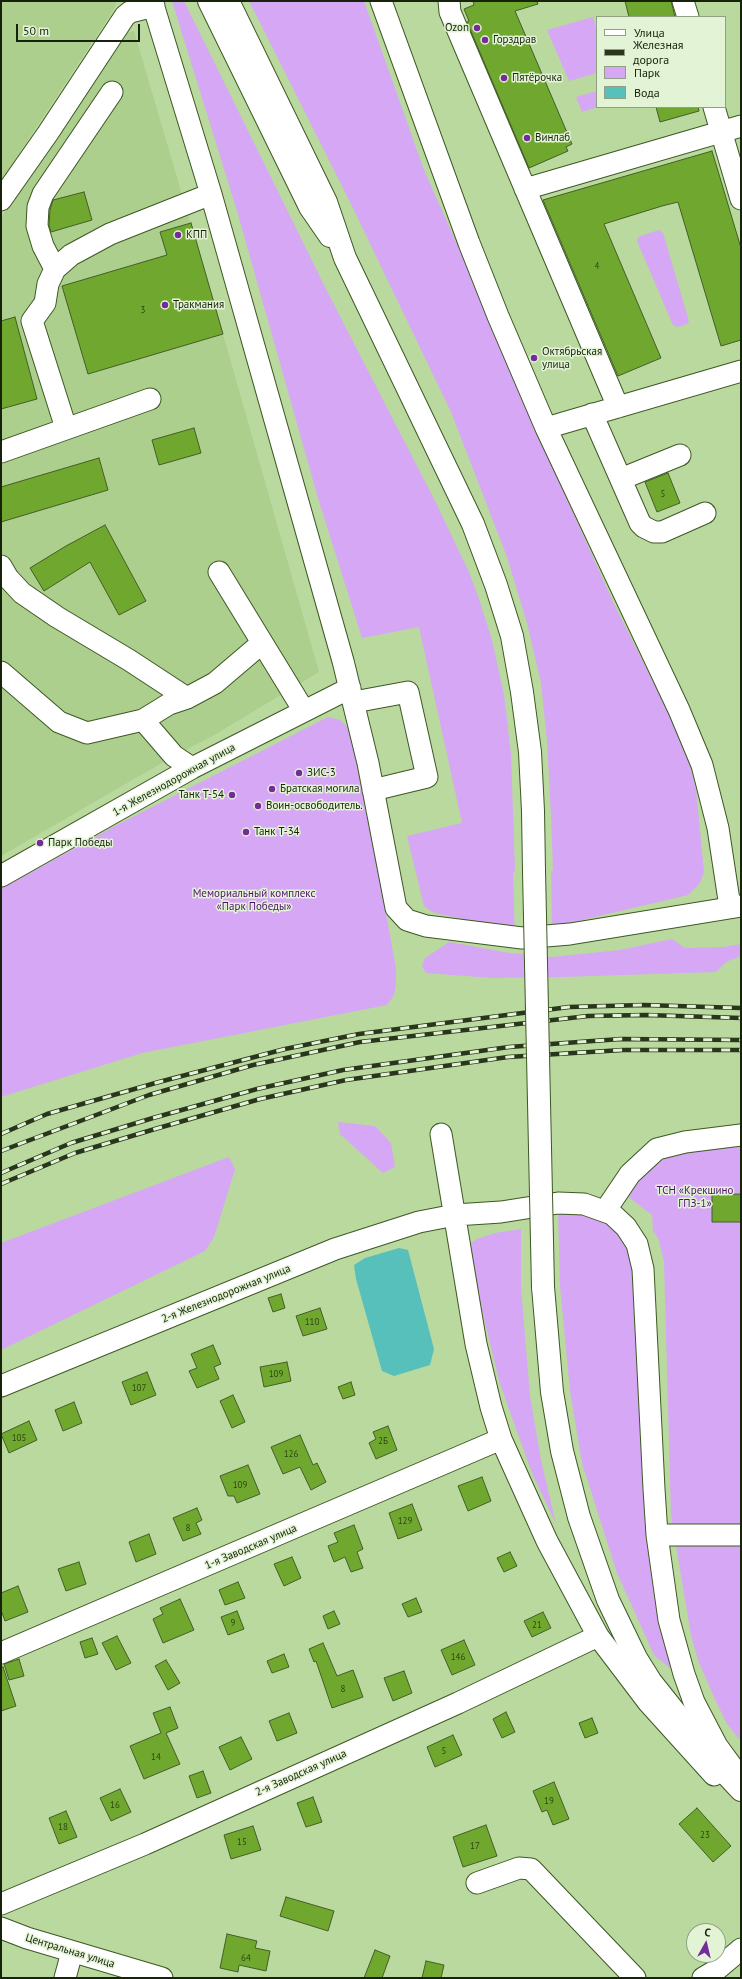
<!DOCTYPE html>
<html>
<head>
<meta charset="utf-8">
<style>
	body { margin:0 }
	#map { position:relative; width:742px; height:1979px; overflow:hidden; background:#b9d99e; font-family:"PT Sans",sans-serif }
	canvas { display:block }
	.frame { position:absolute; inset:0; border:2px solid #17220b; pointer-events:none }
	.legend { position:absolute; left:596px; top:16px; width:130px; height:92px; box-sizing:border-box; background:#e3f4d6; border:1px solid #91a085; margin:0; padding:5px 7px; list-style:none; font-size:12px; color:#17220b }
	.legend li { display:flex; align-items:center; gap:8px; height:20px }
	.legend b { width:20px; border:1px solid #91a085 }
	.north { position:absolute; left:686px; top:1923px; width:40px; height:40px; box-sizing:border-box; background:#e3f4d6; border:1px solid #91a085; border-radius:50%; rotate:8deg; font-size:11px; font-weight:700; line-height:16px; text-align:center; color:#17220b }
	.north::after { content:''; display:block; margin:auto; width:14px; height:18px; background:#762b9d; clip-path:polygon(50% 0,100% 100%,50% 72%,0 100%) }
	.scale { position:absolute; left:16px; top:24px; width:124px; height:18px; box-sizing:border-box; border:2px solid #17220b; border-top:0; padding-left:5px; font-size:12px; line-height:14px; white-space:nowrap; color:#17220b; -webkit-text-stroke:3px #e3f4d6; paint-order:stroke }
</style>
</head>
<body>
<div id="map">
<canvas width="742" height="1979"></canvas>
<div class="frame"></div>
<ul class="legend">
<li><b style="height:5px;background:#fff"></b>Улица</li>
<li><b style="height:5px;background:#29361b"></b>Железная дорога</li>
<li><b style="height:11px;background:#d6a7f5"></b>Парк</li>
<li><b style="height:11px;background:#58c0bb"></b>Вода</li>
</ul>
<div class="north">С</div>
<div class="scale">50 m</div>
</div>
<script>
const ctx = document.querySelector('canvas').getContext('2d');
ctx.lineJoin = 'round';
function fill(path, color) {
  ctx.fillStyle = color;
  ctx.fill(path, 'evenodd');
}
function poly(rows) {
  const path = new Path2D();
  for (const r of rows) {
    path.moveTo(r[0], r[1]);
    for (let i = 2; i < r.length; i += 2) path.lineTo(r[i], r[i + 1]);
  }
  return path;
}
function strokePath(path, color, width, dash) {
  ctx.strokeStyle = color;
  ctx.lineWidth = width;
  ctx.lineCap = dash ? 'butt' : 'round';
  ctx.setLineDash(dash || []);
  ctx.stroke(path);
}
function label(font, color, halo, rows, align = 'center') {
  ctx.font = font + ' "PT Sans",sans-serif';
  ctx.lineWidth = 3;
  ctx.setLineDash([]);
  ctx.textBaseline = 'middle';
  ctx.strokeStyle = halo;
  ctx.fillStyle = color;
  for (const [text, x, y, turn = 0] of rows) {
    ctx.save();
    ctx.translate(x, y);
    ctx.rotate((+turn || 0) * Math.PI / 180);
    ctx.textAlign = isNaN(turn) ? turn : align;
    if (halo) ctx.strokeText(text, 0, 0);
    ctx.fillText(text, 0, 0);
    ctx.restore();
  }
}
const built = poly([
	[1,1,117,1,113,11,1,181],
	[134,31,223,334,319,672,216,734,174,756,1,856,1,218,123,34]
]);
const green = poly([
	[172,1,184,1,328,293,435,501,469,572,479,599,492,640,504,695,511,754,515,871,513,872,515,942,486,924,435,913,429,910,424,906,407,836,462,823,419,627,362,638,318,498,237,211],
	[249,1,364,1,424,170,468,269,520,395,614,604,674,724,688,758,696,789,704,872,700,883,688,895,552,927,551,871,553,870,551,815,547,741,541,683,527,623,507,557,451,412,350,202],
	[593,17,597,32,597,73,569,81,547,30],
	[597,91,598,107,582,112,576,97],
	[659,230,663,233,689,321,687,324,677,327,673,325,637,241,638,237],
	[328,717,340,720,349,729,369,818,396,969,396,984,394,995,387,1005,142,1053,1,1097,1,889,117,825],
	[672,939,685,948,724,947,741,944,741,956,726,962,716,972,562,977,492,978,426,973,422,966,425,958,449,942,510,953,552,957,620,950],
	[338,1122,375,1126,391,1143,395,1167,383,1173,340,1134],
	[741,1126,741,1741,727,1724,714,1697,698,1660,691,1635,671,1516,664,1261,658,1238,653,1231,652,1215,622,1192,658,1161],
	[229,1157,235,1169,214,1237,205,1251,1,1350,1,1243],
	[558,1209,600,1214,633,1249,671,1669,654,1655,617,1573,582,1463,570,1391,560,1286],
	[521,1229,521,1288,530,1396,541,1460,556,1524,532,1473,500,1384,474,1278,469,1251,471,1243,477,1239,495,1233]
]);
const water = poly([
	[399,1248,408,1250,434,1349,430,1365,394,1376,382,1371,356,1279,354,1265,365,1258]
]);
const building = poly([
	[473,1,537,1,538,4,515,11,572,144,566,147,568,151,529,168,467,22,469,21,464,9,474,5,473,1],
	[625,1,671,1,675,17,629,17,625,1],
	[656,107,698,107,699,111,660,122,656,107],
	[712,151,741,248,741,340,721,346,678,202,662,206,604,224,661,358,618,376,543,200,712,151],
	[84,192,92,220,51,232,49,225,50,210,53,200,84,192],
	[191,223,223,334,88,374,62,286,167,255,160,232,191,223],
	[15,317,37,399,1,409,1,321,15,317],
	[194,428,201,453,159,465,152,440,194,428],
	[99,458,108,490,1,522,1,487,99,458],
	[668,473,680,503,657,512,645,482,668,473],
	[105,525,146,601,119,615,90,562,44,591,30,568,66,546,105,525],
	[741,1194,741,1222,712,1222,712,1195,741,1194],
	[281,1294,285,1308,273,1312,268,1298,281,1294],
	[320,1308,327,1329,303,1336,296,1316,320,1308],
	[213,1345,221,1364,214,1367,219,1379,197,1388,189,1371,197,1368,191,1354,213,1345],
	[287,1362,291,1381,264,1387,260,1367,287,1362],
	[147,1372,156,1395,131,1405,122,1382,147,1372],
	[351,1382,355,1395,343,1399,338,1387,351,1382],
	[233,1395,245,1422,232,1428,220,1401,233,1395],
	[74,1402,82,1423,63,1431,55,1410,74,1402],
	[29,1421,37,1440,9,1453,1,1434,29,1421],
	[388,1426,397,1450,376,1459,369,1443,376,1439,373,1432,388,1426],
	[300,1435,313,1465,317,1463,326,1482,311,1490,300,1467,283,1474,271,1447,300,1435],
	[248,1465,260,1494,237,1503,234,1496,228,1496,220,1476,248,1465],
	[482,1477,491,1501,468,1511,458,1486,482,1477],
	[412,1504,422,1530,398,1539,389,1513,412,1504],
	[197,1508,202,1520,196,1523,201,1534,183,1541,173,1518,197,1508],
	[354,1525,363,1549,357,1552,363,1568,351,1572,345,1557,334,1562,328,1546,338,1542,334,1533,354,1525],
	[149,1534,156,1554,136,1562,129,1542,149,1534],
	[510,1552,517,1566,504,1572,497,1558,510,1552],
	[292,1557,301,1578,284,1586,274,1564,292,1557],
	[79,1562,86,1584,66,1591,58,1569,79,1562],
	[238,1582,245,1598,225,1605,219,1590,238,1582],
	[18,1586,28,1612,5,1621,1,1610,1,1593,18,1586],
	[416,1598,422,1612,408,1617,402,1604,416,1598],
	[180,1599,194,1630,163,1643,153,1619,163,1614,160,1608,180,1599],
	[237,1611,244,1629,228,1635,221,1617,237,1611],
	[334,1611,340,1624,328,1629,323,1616,334,1611],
	[543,1612,551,1628,532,1637,524,1621,543,1612],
	[117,1636,131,1663,116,1670,102,1643,117,1636],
	[92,1638,98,1654,85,1658,80,1642,92,1638],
	[464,1640,475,1665,452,1675,441,1650,464,1640],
	[323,1643,337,1676,353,1670,363,1697,332,1708,316,1661,314,1662,309,1649,323,1643],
	[284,1654,289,1667,272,1673,267,1661,284,1654],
	[19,1659,24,1676,9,1680,4,1664,19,1659],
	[166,1660,180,1683,168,1690,155,1666,166,1660],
	[3,1667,16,1706,1,1711,1,1668,3,1667],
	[404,1671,412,1693,393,1701,384,1678,404,1671],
	[170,1707,178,1728,166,1733,180,1764,144,1779,130,1746,161,1733,153,1713,170,1707],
	[506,1712,515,1732,502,1738,493,1719,506,1712],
	[289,1713,297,1733,277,1741,269,1721,289,1713],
	[592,1718,598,1733,585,1738,579,1723,592,1718],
	[453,1735,462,1755,435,1767,427,1747,453,1735],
	[241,1737,252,1759,230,1770,219,1747,241,1737],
	[203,1771,211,1793,197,1798,189,1776,203,1771],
	[554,1782,569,1819,553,1825,547,1810,542,1812,533,1791,554,1782],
	[120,1789,131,1812,111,1821,100,1798,120,1789],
	[313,1797,322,1822,306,1827,297,1803,313,1797],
	[697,1808,731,1846,713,1862,679,1824,697,1808],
	[66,1811,77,1837,59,1844,49,1818,66,1811],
	[486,1825,497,1856,463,1867,453,1837,486,1825],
	[253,1826,261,1850,231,1859,224,1835,253,1826],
	[286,1897,334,1911,328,1931,280,1916,286,1897],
	[227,1934,257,1941,255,1948,270,1951,266,1971,239,1965,238,1972,220,1968,227,1934],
	[375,1950,390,1956,382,1978,364,1978,375,1950],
	[426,1961,444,1965,441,1978,422,1978,426,1961]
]);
const minor = poly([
	[152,1,211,194,343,661,368,763,396,908,407,920,426,926,522,938,570,934,741,906],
	[381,1,469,243,498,316,546,428,679,710,702,765,718,828,730,907],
	[449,1,450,12,618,407],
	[683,1,688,17],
	[714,107,741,199],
	[525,189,741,126],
	[1,200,48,133,125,16,130,12,154,6],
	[55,269,43,246,37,226,38,207,43,194,112,92],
	[592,414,640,523,644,527,654,532,662,532,705,513],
	[66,428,32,321,45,303,48,284,55,269,71,255,110,234,211,194],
	[546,428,741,371],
	[1,452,150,399],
	[621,479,680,455],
	[1,566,8,578,22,593,57,617,129,660,187,698],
	[219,572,304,711],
	[1,672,59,722,87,733,143,720,169,704,187,698,215,683,262,643],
	[354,702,408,692,427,777,373,790],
	[143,720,174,756,192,768],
	[1,876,192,768,350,688],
	[441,1134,476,1344,491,1407,501,1439,547,1541,598,1636,648,1702,714,1775],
	[605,1211,630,1174,657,1149,685,1142,741,1135],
	[1,1386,335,1249,419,1222,455,1215,501,1212,558,1203,584,1204,612,1214,626,1227,637,1244,643,1269,654,1489,657,1535,669,1620,684,1674,694,1702,717,1746,741,1779],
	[657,1535,741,1535],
	[1,1653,501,1439],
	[477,1883,519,1868,531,1869,635,1978],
	[1,1904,145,1844,458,1703,598,1636],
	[1,1928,27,1938,162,1978],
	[65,1978,72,1952],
	[703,1978,715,1971,741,1949]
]);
const major = poly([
	[209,1,310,207,330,236],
	[228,1,326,202,345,258,473,524,496,585,512,636,522,692,530,752,533,811,534,871],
	[543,1287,552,1392,562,1451,579,1517,608,1600,636,1658,651,1682,713,1760,741,1790]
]);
const rail = poly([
	[1,1134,47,1114,159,1082,285,1049,359,1034,569,1007,644,1005,741,1008],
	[1,1151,149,1095,253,1065,360,1042,588,1016,646,1015,741,1018],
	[1,1173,71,1143,153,1118,257,1089,343,1070,509,1047,621,1039,741,1040],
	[1,1184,75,1153,155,1129,260,1099,346,1080,508,1057,623,1050,741,1050]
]);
const majorBridge = poly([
	[534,871,543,1287]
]);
const markers = [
	[477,28,4,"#762b9d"],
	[485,40,4,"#762b9d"],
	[504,78,4,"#762b9d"],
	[527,138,4,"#762b9d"],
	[178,235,4,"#762b9d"],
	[165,305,4,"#762b9d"],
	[534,358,4,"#762b9d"],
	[299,773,4,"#762b9d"],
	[272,789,4,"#762b9d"],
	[232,795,4,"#762b9d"],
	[258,806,4,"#762b9d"],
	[246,832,4,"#762b9d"],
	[40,843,4,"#762b9d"]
];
const numberNames = [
	["4",597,266],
	["3",143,310],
	["5",663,494],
	["110",312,1322],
	["109",276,1374],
	["107",139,1388],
	["105",19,1438],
	["2Б",383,1441],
	["126",291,1454],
	["109",240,1485],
	["129",405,1521],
	["8",188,1528],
	["9",233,1623],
	["21",537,1625],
	["146",458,1657],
	["8",343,1689],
	["5",444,1751],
	["14",156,1757],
	["19",549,1801],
	["16",115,1805],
	["18",63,1827],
	["23",705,1835],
	["15",242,1842],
	["17",475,1846],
	["64",246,1958]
];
const poiNames = [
	["Ozon",469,28,"right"],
	["Горздрав",493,40],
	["Пятёрочка",512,78],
	["Винлаб",535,138],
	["КПП",186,235],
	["Тракмания",173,305],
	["Октябрьская",542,352],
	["улица",542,365],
	["ЗИС-3",307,773],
	["Братская могила",280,789],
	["Танк Т-54",224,795,"right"],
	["Воин-освободитель.",266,806],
	["Танк Т-34",254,832],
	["Парк Победы",48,843]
];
const streetNames = [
	["1-я Железнодорожная улица",174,780,-29],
	["2-я Железнодорожная улица",226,1294,-22],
	["1-я Заводская улица",251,1547,-23],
	["2-я Заводская улица",301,1773,-24],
	["Центральная улица",70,1951,17]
];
const parkNames = [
	["Мемориальный комплекс",254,894],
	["«Парк Победы»",254,907],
	["ТСН «Крекшино",695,1191],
	["ГПЗ-1»",695,1204]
];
fill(built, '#accf8d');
fill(green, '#d6a7f5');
fill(water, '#58c0bb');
fill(building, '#70a82f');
strokePath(building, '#435e28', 1);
strokePath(minor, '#3d5823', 23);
strokePath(major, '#3d5823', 24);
strokePath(minor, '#fff', 21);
strokePath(major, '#fff', 22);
strokePath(rail, '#29361b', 4.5);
strokePath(rail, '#e3f4d6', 3, [9]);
strokePath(majorBridge, '#3d5823', 24, []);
strokePath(majorBridge, '#fff', 22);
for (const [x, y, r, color] of markers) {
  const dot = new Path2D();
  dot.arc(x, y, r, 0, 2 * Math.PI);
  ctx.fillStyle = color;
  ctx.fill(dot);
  strokePath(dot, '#e3f4d6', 1.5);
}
label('9px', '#2d4414', null, numberNames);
label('11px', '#17220b', '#e3f4d6', poiNames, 'left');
label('11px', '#17220b', '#e3f4d6', streetNames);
label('11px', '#51106f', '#e3f4d6', parkNames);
</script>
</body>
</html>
